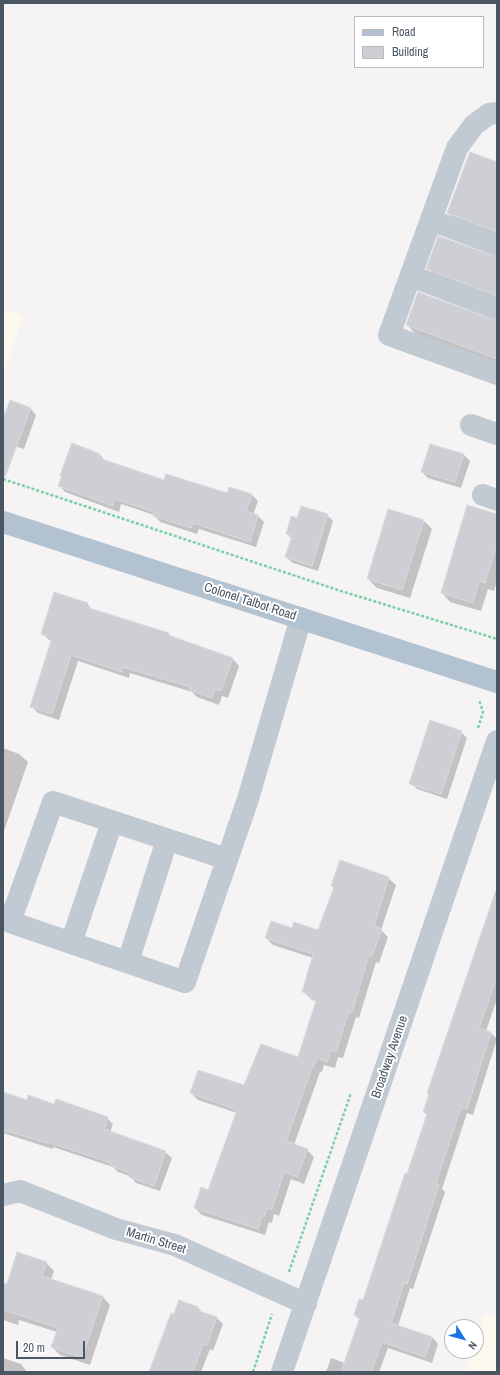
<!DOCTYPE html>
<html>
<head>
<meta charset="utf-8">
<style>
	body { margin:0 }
	#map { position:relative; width:500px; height:1375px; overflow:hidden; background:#f5f3f3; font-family:"Archivo Narrow",sans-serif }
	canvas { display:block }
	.frame { position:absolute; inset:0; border:4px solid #4a5661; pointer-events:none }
	.legend { position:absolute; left:354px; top:16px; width:130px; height:52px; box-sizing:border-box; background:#fff; border:1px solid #b7bbc0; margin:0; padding:5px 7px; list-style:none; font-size:12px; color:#4a5661 }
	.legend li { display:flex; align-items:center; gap:8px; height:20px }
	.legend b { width:20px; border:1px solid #b7bbc0 }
	.north { position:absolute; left:444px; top:1319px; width:40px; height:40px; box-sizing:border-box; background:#fff; border:1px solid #b7bbc0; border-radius:50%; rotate:127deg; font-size:11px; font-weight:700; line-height:16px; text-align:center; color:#4a5661 }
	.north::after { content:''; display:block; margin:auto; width:14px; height:18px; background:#1a73e8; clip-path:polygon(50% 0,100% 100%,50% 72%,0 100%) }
	.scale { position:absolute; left:16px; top:1341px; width:69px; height:18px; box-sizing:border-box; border:2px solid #4a5661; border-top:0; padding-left:5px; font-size:12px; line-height:14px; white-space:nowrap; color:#4a5661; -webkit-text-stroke:3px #fff; paint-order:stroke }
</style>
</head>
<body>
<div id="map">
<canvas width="500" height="1375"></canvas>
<div class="frame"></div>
<ul class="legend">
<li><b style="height:5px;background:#b3c2d1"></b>Road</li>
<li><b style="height:11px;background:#cdcfd5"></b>Building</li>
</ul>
<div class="north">N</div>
<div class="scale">20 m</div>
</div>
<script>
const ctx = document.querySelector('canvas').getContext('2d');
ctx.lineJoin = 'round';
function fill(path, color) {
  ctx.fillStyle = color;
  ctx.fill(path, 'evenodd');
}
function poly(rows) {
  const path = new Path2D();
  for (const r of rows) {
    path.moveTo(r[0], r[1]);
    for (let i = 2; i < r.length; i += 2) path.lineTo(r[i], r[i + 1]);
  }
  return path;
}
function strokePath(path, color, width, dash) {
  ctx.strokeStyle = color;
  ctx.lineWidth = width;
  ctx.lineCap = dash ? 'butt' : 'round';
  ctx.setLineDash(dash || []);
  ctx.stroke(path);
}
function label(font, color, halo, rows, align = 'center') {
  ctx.font = font + ' "Archivo Narrow",sans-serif';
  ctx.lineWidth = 4;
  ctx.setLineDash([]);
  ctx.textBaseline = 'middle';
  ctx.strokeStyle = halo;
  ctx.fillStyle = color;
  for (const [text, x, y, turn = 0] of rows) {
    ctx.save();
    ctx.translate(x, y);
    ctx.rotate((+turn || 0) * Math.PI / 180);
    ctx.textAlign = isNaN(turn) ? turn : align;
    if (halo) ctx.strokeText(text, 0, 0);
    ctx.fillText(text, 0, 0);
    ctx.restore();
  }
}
const commercial = poly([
	[3,310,23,316,3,374],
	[485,1314,497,1318,497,1372,465,1372,472,1351,476,1351,476,1340]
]);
const shadow = poly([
	[497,163,497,237,458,222,448,212],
	[497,258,497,301,437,278,428,268],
	[497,322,497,364,417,335,407,325],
	[30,408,36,415,24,449,3,442,3,413],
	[100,455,106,462,165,482,228,494,252,495,258,501,253,515,258,516,264,522,256,547,199,529,197,534,160,522,154,515,121,504,119,512,65,492,59,485],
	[464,455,470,461,461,488,428,478,422,472],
	[327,515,333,521,318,571,293,563,286,557,292,539,287,534,298,519],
	[497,515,497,581,494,591,488,589,481,611,450,602,442,593],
	[423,520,432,529,410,598,377,588,368,579],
	[87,604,94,611,168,633,173,638,232,658,239,666,228,698,222,696,219,705,197,697,192,692,130,673,129,678,78,661,59,720,38,713,31,706,52,642,42,634],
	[461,732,467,738,447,799,417,789,411,783],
	[3,748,19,754,28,762,3,834],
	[388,878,396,885,381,930,388,937,379,963,376,962,359,1018,356,1017,343,1058,338,1057,335,1068,324,1065,322,1072,320,1072,294,1145,307,1150,314,1157,304,1184,291,1179,279,1216,274,1214,272,1223,269,1222,265,1235,202,1215,195,1208,209,1191,237,1113,198,1100,191,1093,245,1087,299,1058,317,1003,303,992,313,958,273,945,266,938,293,929,319,931,334,888,332,885],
	[497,887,497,999,486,1031,491,1033,497,1039,473,1115,467,1113,442,1189,445,1192,413,1289,410,1288,398,1326,432,1337,438,1344,432,1363,388,1348,379,1372,326,1372,331,1358,345,1363,360,1320,355,1315,364,1301,408,1175,428,1115,424,1112,430,1095,428,1093],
	[3,1093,27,1101,55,1105,107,1118,113,1124,110,1133,165,1152,172,1158,160,1191,136,1183,130,1176,118,1172,113,1167,53,1147,53,1149,3,1133],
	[46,1263,54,1271,51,1280,103,1297,110,1305,90,1365,60,1355,52,1347,57,1332,19,1320,18,1325,3,1320,3,1284,7,1285],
	[197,1307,203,1313,217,1318,223,1324,213,1351,210,1349,201,1372,150,1372,175,1315],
	[3,1358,21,1364,27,1372,3,1372]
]);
const building = poly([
	[470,152,497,162,497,232,447,213,470,152],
	[438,236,497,257,497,296,426,269,438,236],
	[418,292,497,321,497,359,406,325,418,292],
	[10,400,31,408,5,477,3,477,3,419,10,400],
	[72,443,100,454,99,458,164,480,166,474,227,493,229,487,252,494,246,511,258,515,250,542,193,523,191,528,153,516,154,512,115,499,113,506,58,486,62,476,60,475,72,443],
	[430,444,464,454,455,482,421,472,430,444],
	[467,505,497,514,497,543,485,583,479,581,473,603,441,593,467,505],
	[301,506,328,514,312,566,285,557,292,536,286,534,291,516,297,518,301,506],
	[388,509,424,520,402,590,367,579,388,509],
	[54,592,88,603,86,607,169,633,168,635,233,658,221,691,215,689,212,698,189,690,190,687,123,667,122,672,71,655,52,714,30,707,52,638,41,634,54,592],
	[430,720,462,731,441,794,409,784,430,720],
	[340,860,389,877,374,926,382,929,372,956,369,955,352,1012,349,1011,336,1052,331,1050,327,1062,317,1058,314,1066,313,1065,286,1141,308,1149,297,1177,284,1172,272,1209,267,1208,264,1217,262,1216,258,1229,194,1208,201,1187,208,1190,237,1110,190,1093,198,1070,244,1085,261,1044,298,1057,316,1001,310,999,312,995,302,992,313,954,265,938,271,921,292,928,294,922,318,930,334,887,331,886,340,860],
	[494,896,497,896,497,976,479,1028,491,1032,467,1109,461,1107,436,1183,439,1185,407,1284,404,1283,391,1323,432,1337,425,1357,382,1342,371,1372,341,1372,360,1317,354,1315,359,1299,363,1300,405,1173,407,1174,427,1114,423,1112,429,1094,427,1093,494,896],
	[3,1092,27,1100,28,1095,54,1104,56,1099,108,1117,104,1129,166,1151,154,1186,129,1177,131,1173,110,1166,111,1163,47,1142,47,1143,3,1130,3,1092],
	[17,1252,47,1262,42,1276,103,1296,82,1358,51,1347,58,1328,3,1310,3,1283,7,1284,17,1252],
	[179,1300,198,1307,196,1310,217,1317,207,1345,203,1344,193,1372,149,1372,171,1313,174,1314,179,1300]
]);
const path = poly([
	[3,479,341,591,497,639],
	[478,728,483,712,479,700],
	[289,1272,351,1093],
	[253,1372,272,1314]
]);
const minor = poly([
	[497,113,489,114,474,125,457,148,389,335,497,374],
	[431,220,497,245],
	[411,276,497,309],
	[471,425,497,434],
	[483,495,497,500],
	[227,859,53,802,10,922,185,982,248,799,301,618],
	[71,943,112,822],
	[128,962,167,840],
	[3,1195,20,1191,116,1229,175,1245,306,1304],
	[282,1372,497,741]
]);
const major = poly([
	[3,522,497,682]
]);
const streetNames = [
	["Colonel Talbot Road",250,602,18],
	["Broadway Avenue",390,1057,-71],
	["Martin Street",156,1241,17]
];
fill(commercial, '#fdf9ef');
fill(shadow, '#0003');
fill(building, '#cdcfd5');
strokePath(building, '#d7d9de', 1);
strokePath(path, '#7ad0a6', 2.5, [3, 2]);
strokePath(minor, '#c1cad2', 22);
strokePath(major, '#b3c2d1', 22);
label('13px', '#4a5661', '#fff', streetNames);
</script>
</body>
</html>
